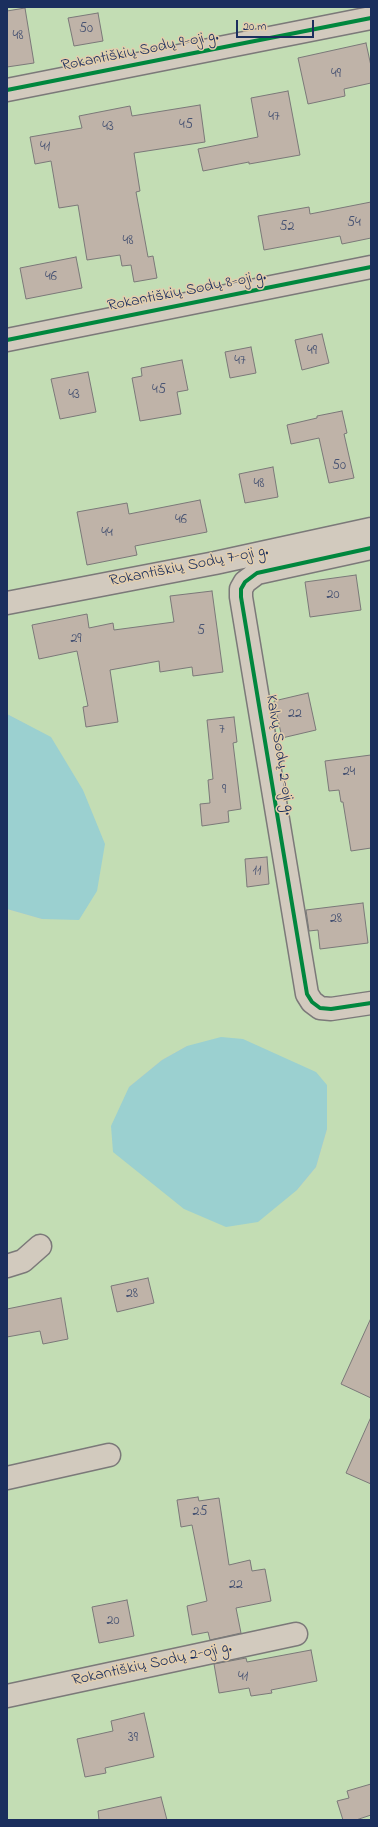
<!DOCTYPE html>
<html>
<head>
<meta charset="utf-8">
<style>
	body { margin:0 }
	#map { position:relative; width:378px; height:1827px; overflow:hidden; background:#d6c8b5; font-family:"Indie Flower",sans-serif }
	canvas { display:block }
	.frame { position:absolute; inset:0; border:8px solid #1b2f5e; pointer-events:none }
	.scale { position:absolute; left:236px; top:20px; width:78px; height:18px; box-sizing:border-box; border:2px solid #1b2f5e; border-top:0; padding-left:5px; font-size:12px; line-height:14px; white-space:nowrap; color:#1b2f5e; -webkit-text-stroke:3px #e3cead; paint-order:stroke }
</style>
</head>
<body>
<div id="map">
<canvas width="378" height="1827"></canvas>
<div class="frame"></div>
<div class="scale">20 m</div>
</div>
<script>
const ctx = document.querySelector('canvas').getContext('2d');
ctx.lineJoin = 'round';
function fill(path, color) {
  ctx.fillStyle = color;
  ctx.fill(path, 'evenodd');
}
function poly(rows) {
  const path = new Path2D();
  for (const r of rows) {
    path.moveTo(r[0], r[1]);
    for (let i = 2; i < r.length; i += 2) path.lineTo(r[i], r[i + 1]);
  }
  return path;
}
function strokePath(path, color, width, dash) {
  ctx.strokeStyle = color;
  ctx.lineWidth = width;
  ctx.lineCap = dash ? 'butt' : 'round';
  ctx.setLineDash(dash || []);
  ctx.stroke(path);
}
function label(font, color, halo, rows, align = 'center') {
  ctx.font = font + ' "Indie Flower",sans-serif';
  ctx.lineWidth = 3;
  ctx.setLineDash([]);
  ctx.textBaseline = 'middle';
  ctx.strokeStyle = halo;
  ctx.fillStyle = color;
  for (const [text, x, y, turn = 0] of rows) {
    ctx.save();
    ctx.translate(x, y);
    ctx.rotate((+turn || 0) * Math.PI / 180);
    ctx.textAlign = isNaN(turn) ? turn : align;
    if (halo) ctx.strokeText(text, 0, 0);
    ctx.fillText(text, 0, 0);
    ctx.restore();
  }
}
const green = poly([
	[7,7,371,7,371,1820,7,1820,7,909,42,919,51,738,7,714],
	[187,1046,327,1129,316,1167,297,1190,129,1087,162,1060]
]);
const water = poly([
	[7,714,51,737,83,790,105,844,97,891,79,920,42,919,7,909],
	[221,1037,243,1039,316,1072,327,1085,327,1129,316,1167,297,1190,258,1222,226,1227,184,1209,113,1152,111,1126,129,1087,162,1060,187,1046]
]);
const building = poly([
	[25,8,34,63,7,67,7,11,25,8],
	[98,13,103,41,74,46,68,18,98,13],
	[366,43,371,66,371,83,344,89,345,96,308,104,298,58,366,43],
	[288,91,300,155,249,164,249,162,203,171,198,149,258,137,251,98,288,91],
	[200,105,205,142,134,153,140,191,136,192,148,257,153,256,157,278,134,282,131,265,122,266,120,255,87,260,78,205,59,208,51,161,35,164,30,137,82,128,79,116,130,106,132,116,200,105],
	[371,202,371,238,342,244,340,236,264,250,258,216,309,207,310,214,371,202],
	[76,257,82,288,26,299,20,268,76,257],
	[322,334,329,363,302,370,295,340,322,334],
	[251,347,256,373,230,378,225,352,251,347],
	[182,360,188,390,177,392,181,414,140,421,132,378,142,376,141,368,182,360],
	[88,372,96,412,60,419,51,379,88,372],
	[342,411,347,433,344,434,354,478,329,483,319,438,291,444,287,425,317,418,317,416,342,411],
	[273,467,278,497,245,503,239,474,273,467],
	[200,500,207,532,135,546,137,555,87,565,77,512,127,503,129,514,200,500],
	[356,575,361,610,310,617,305,582,356,575],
	[212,591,223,672,193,676,192,667,160,672,159,661,110,670,118,722,86,727,83,707,88,706,77,651,39,659,32,625,87,614,89,628,113,623,114,630,174,622,170,596,212,591],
	[308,693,316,730,282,738,274,701,308,693],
	[234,717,237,742,233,743,241,809,228,811,229,822,202,826,200,804,210,803,208,780,213,779,207,720,234,717],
	[371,755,371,848,351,851,343,802,341,802,339,790,329,791,325,761,371,755],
	[267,857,269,884,247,887,245,859,267,857],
	[363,903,368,943,320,949,318,930,309,931,306,910,363,903],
	[148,1278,154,1303,117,1312,111,1286,148,1278],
	[61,1298,68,1339,43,1344,40,1331,7,1337,7,1309,61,1298],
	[371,1318,371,1398,341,1384,371,1318],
	[371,1417,371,1484,346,1473,371,1417],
	[198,1497,199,1501,219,1498,229,1565,250,1560,252,1571,265,1569,271,1601,236,1608,241,1633,210,1640,208,1632,192,1635,187,1606,207,1601,192,1525,181,1527,177,1500,198,1497],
	[127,1600,134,1636,99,1643,92,1607,127,1600],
	[311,1650,317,1681,271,1690,272,1693,251,1696,249,1688,219,1693,214,1664,246,1658,247,1662,311,1650],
	[144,1713,154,1757,105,1768,106,1773,85,1777,77,1739,113,1731,111,1721,144,1713],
	[371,1784,371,1815,356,1820,343,1820,337,1801,349,1798,347,1791,371,1784],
	[161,1797,167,1820,99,1820,98,1811,161,1797]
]);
const minor = poly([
	[7,90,371,18],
	[7,340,371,267],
	[371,548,257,573,245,582,241,589,241,597,307,994,312,1002,320,1008,331,1009,371,1003],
	[7,603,215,563,371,529],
	[7,1266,23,1261,40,1246],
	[7,1478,109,1455],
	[7,1696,296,1634]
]);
const cycleway = poly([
	[7,90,371,18],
	[7,340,371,267],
	[371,548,257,573,245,582,241,589,241,597,307,994,312,1002,320,1008,331,1009,371,1003]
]);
const numberNames = [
	["50",86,30],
	["48",18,37],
	["49",336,75],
	["47",274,118],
	["45",186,126],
	["43",108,128],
	["41",45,148],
	["54",354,224],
	["52",287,228],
	["48",128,242],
	["46",51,278],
	["49",312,352],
	["47",240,362],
	["45",159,391],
	["43",74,396],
	["50",339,467],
	["48",259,485],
	["46",181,521],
	["44",107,534],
	["20",333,596],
	["5",201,632],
	["29",76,640],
	["22",295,715],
	["7",222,731],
	["24",349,773],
	["9",224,791],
	["11",257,872],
	["28",336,920],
	["28",132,1295],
	["25",200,1513],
	["22",236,1586],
	["20",113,1622],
	["41",243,1678],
	["39",133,1739]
];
const streetNames = [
	["Rokantiškių Sodų 9-oji g.",140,52,-11],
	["Rokantiškių Sodų 8-oji g.",187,292,-11],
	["Rokantiškių Sodų 7-oji g.",189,567,-11],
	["Kalvų Sodų 2-oji g.",279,755,81],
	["Rokantiškių Sodų 2-oji g.",152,1665,-12]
];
fill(green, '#c3ddb4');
fill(water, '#9bd0d0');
fill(building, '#bfb3a8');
strokePath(building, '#7b7979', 1);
strokePath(minor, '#7b7979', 25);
strokePath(minor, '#d2cabe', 22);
strokePath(cycleway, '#00873e', 4);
label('14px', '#455171', null, numberNames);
label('16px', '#1b2f5e', '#e3cead', streetNames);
</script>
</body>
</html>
